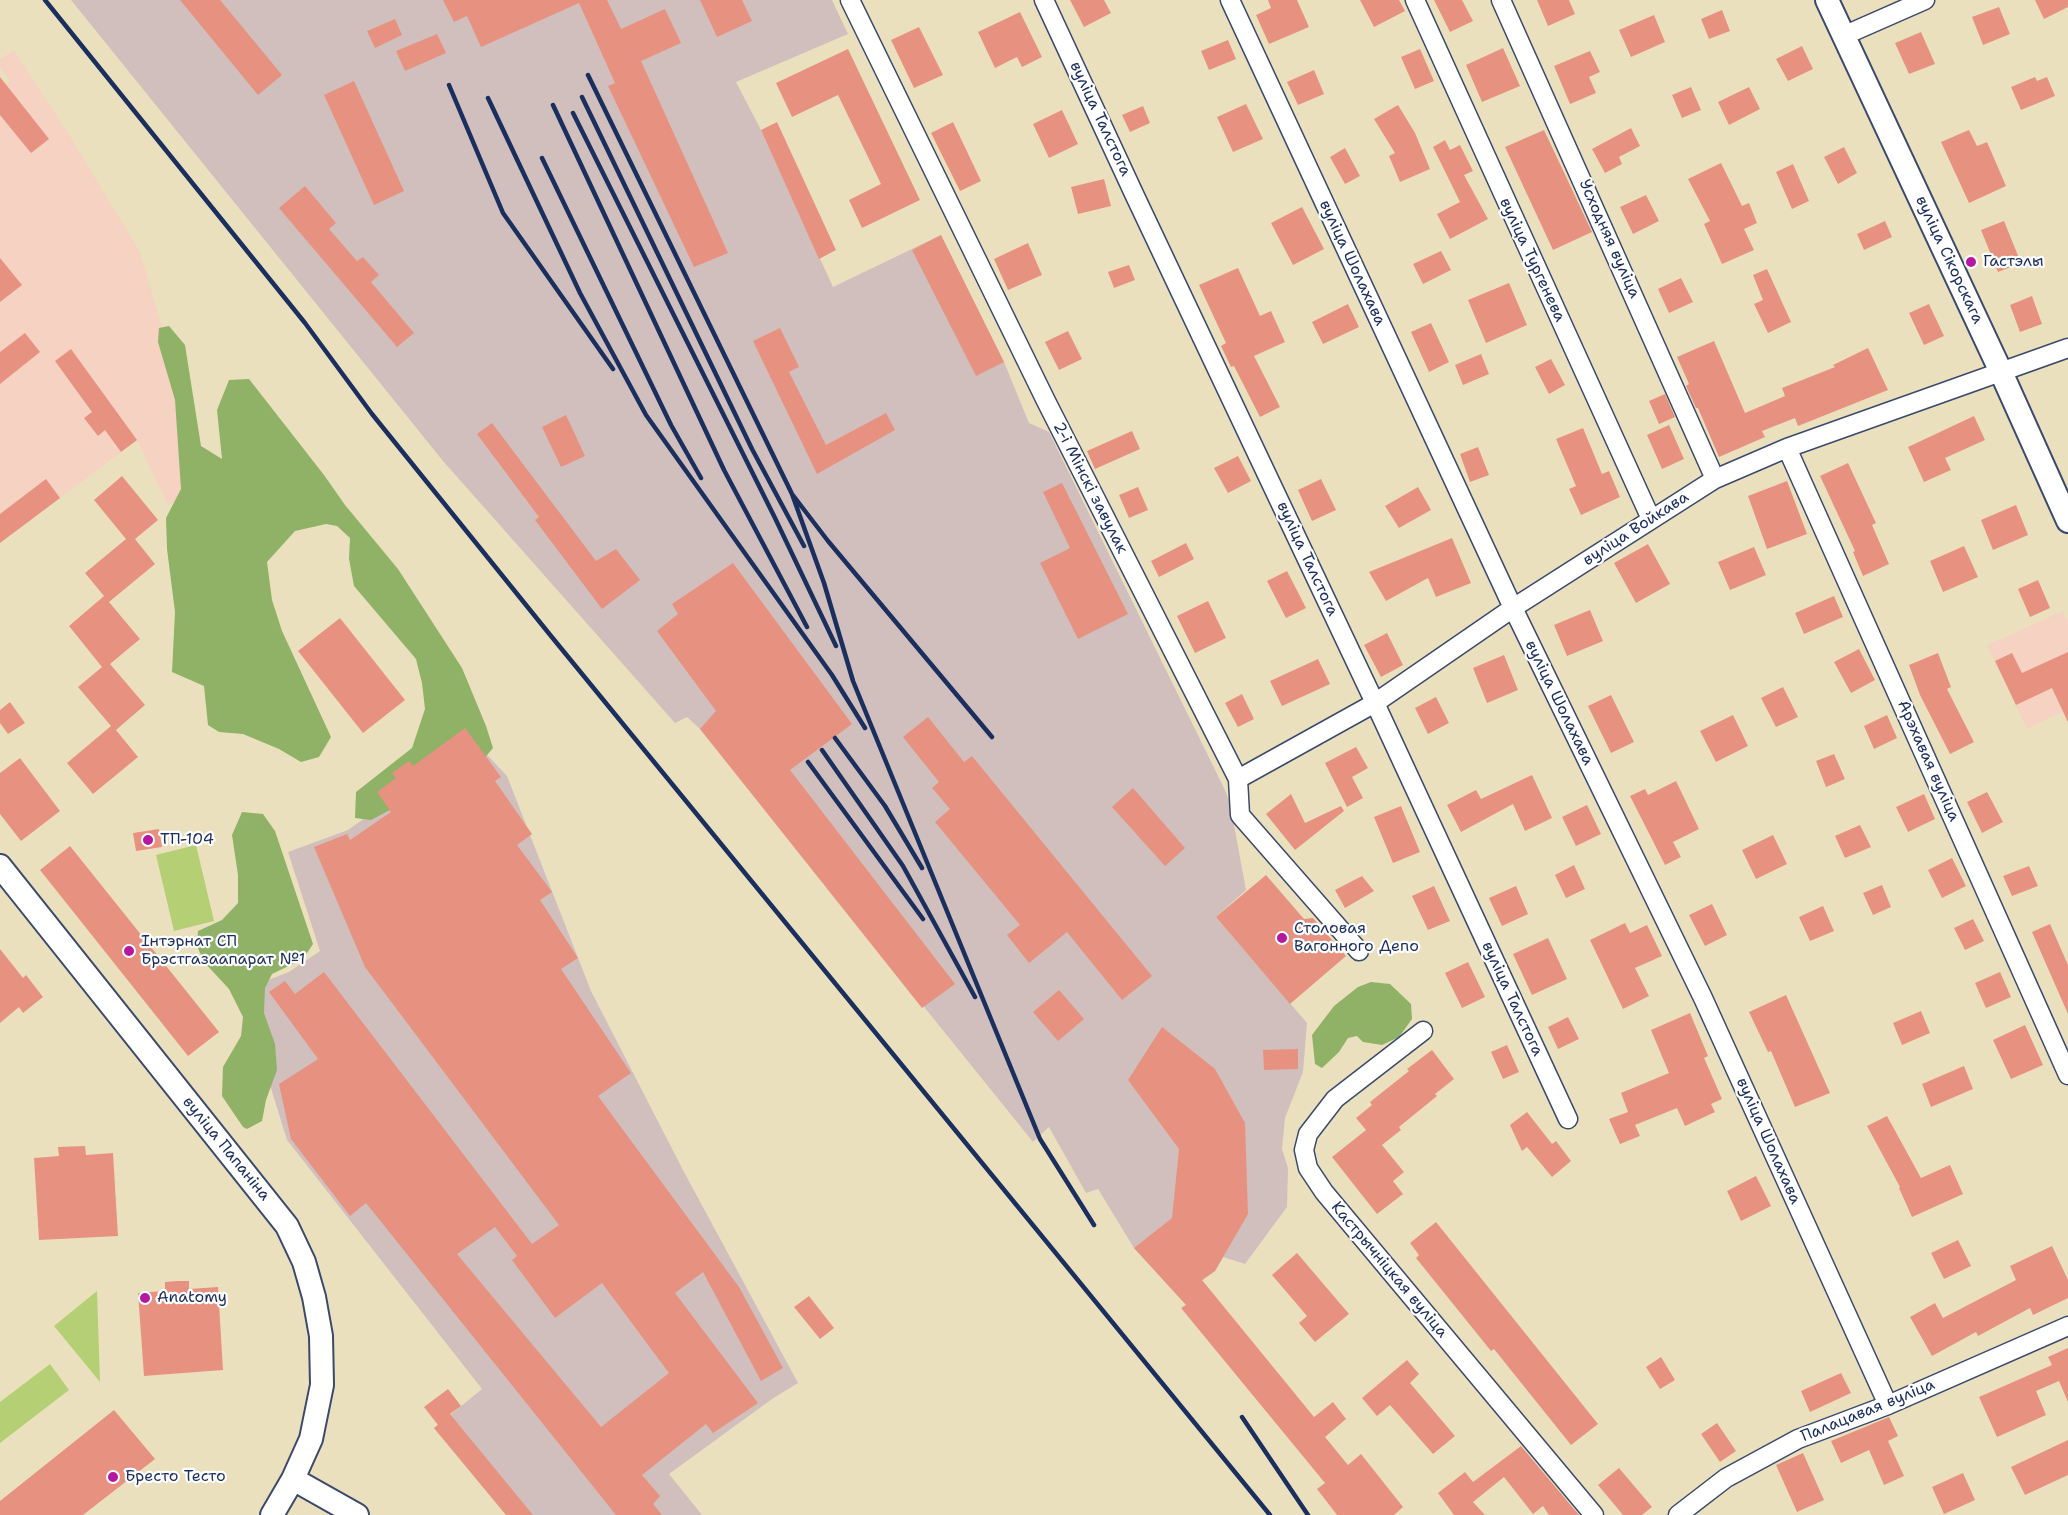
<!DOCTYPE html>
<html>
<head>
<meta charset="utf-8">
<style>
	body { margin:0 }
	canvas { display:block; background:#ebe0bd }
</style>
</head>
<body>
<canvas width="2068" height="1515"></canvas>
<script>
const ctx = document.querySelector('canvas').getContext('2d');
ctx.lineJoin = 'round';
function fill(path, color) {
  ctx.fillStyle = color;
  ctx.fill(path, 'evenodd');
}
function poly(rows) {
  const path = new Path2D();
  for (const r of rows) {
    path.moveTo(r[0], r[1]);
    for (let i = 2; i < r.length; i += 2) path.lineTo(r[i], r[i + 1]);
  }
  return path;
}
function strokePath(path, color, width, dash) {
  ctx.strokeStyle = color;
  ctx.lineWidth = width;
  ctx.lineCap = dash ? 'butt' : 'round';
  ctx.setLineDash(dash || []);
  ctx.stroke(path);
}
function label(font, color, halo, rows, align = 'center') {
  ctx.font = font + ' "Shantell Sans",sans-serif';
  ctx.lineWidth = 4.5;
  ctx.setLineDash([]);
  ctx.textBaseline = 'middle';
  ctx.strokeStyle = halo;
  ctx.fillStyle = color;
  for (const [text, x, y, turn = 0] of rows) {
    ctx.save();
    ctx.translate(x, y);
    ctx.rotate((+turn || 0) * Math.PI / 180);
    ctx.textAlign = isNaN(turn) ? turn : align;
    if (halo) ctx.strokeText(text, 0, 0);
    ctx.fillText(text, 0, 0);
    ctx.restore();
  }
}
const built = poly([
	[14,50,68,133,140,252,182,395,191,495,168,505,137,440,0,543,0,90,10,81,0,68,0,59],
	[2063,611,2068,622,2068,724,2062,712,2027,729,1987,645]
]);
const industrial = poly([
	[71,0,832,0,848,34,736,82,761,130,833,287,941,235,1004,362,1029,423,1049,432,1224,788,1230,803,1246,890,1216,917,1307,1023,1303,1072,1285,1118,1282,1149,1288,1168,1287,1207,1245,1264,1223,1257,1215,1271,1179,1297,1134,1248,1098,1189,1086,1193,1049,1127,1033,1142,700,729,687,717,675,723,443,461],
	[473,740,507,776,591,991,684,1172,798,1383,772,1399,669,1474,702,1515,506,1515,434,1428,482,1389,287,1140,254,1033,263,982,289,972,320,951,288,852,348,830]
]);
const green = poly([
	[196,845,214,921,174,931,156,855],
	[97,1291,100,1382,54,1326],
	[50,1364,69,1390,0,1443,0,1402]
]);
const forest = poly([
	[169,326,185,345,201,446,222,459,217,410,229,380,249,379,324,475,345,505,398,569,462,668,486,726,493,748,482,761,371,820,355,818,356,792,412,748,425,709,422,683,416,659,354,586,349,559,350,538,337,526,326,524,295,531,267,562,272,600,282,631,331,737,319,757,301,762,279,749,243,734,219,732,208,725,204,686,172,672,175,612,167,549,166,518,181,489,175,400,158,342,159,328],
	[242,812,263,814,275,831,313,944,303,959,272,974,265,988,264,1013,275,1044,277,1070,266,1100,262,1121,247,1129,243,1127,222,1096,223,1067,241,1036,243,1017,229,989,204,962,197,946,198,931,222,920,238,903,238,875,232,835],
	[1371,982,1390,984,1411,1004,1412,1019,1399,1037,1382,1045,1363,1042,1357,1036,1348,1038,1339,1052,1322,1068,1315,1064,1312,1035,1334,1006,1358,987]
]);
const building = poly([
	[180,0,220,0,282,75,258,95],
	[443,0,607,0,621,29,665,9,681,43,641,61,728,253,694,267,608,86,615,83,579,3,481,47,467,16,454,22],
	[700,0,742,0,752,21,717,37],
	[1070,0,1104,0,1111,13,1084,27],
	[1268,0,1297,0,1309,27,1269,44,1256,15,1271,8],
	[1360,0,1399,0,1405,11,1374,27],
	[1434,0,1462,0,1473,21,1450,32],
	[1537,0,1569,0,1575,14,1548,26],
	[2035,0,2068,0,2068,7,2044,19],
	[1999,7,2010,34,1983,45,1972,17],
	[1722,10,1730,31,1709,39,1701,19],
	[1020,12,1042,57,1022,67,1017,57,995,68,978,32],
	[1654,15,1665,42,1631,57,1619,30],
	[395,19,402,35,375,48,367,31],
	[919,27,943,75,914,88,891,40],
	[1921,32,1935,64,1909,74,1895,43],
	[437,34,446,53,405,71,396,51],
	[1228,40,1236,59,1209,70,1201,51],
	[1802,46,1813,69,1788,81,1776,59],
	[1503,48,1520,86,1482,102,1466,65],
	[848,49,920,200,862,228,849,200,881,184,838,95,792,117,776,83],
	[1420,49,1434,81,1415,89,1401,57],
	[1590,51,1600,72,1589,77,1596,93,1570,104,1554,66],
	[1314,70,1324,94,1298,105,1287,82],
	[0,77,49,139,31,153,0,115],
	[2035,77,2037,81,2047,77,2055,96,2021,110,2011,87],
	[354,81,404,191,374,205,324,95],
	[1691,87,1701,110,1682,118,1672,95],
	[1749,87,1760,109,1729,125,1718,102],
	[1246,104,1263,139,1233,152,1217,117],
	[1398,105,1415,133,1430,169,1400,182,1389,156,1395,153,1374,119],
	[1143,106,1150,123,1130,132,1122,115],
	[1062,110,1078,144,1049,158,1033,124],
	[777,122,836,250,819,259,761,130],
	[953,122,981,181,960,191,931,133],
	[1631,128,1640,146,1619,157,1622,164,1605,173,1592,149],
	[1544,130,1592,232,1553,250,1505,147],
	[1969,130,1977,146,1987,142,2006,186,1969,203,1941,142],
	[1445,140,1450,150,1460,145,1473,171,1464,175,1488,219,1450,239,1437,214,1460,202,1433,147],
	[1844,147,1857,173,1838,184,1824,157],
	[1345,148,1360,176,1345,184,1330,157],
	[1721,163,1742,206,1749,203,1757,223,1744,229,1754,250,1722,264,1704,224,1710,221,1688,179],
	[1793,164,1809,201,1792,209,1776,172],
	[1104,179,1111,206,1078,214,1071,187],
	[305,186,336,223,329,229,357,261,363,257,379,275,371,282,414,333,397,347,279,208],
	[1646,195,1659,221,1633,234,1620,207],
	[1302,207,1324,249,1293,265,1271,223],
	[1885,221,1892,237,1864,250,1857,234],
	[2004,221,2021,263,1998,272,1981,230],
	[941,235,1004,362,976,376,912,250],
	[1028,243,1042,275,1008,290,994,259],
	[1441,251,1451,270,1423,284,1413,264],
	[0,258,22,285,0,302],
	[1129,265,1135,280,1114,288,1108,272],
	[1238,268,1260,316,1271,311,1285,342,1254,356,1280,407,1260,417,1234,366,1231,367,1221,346,1226,343,1199,285],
	[1767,269,1791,322,1768,333,1754,304,1763,300,1753,275],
	[1681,278,1693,302,1669,313,1658,289],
	[1509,283,1527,325,1486,343,1468,300],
	[2032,296,2042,324,2020,332,2010,305],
	[1348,304,1359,327,1323,344,1312,322],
	[1929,304,1944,336,1924,345,1909,313],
	[1431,323,1449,362,1429,372,1411,332],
	[780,328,799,367,789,372,826,445,886,413,895,430,817,474,753,341],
	[1068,331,1082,359,1059,370,1045,342],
	[25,333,40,352,0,384,0,352],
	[1714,341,1745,413,1785,396,1782,388,1835,367,1833,365,1868,348,1888,390,1798,426,1795,418,1762,431,1765,437,1719,457,1698,408,1696,408,1686,386,1689,384,1677,357],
	[71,349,137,440,121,452,105,430,98,436,84,418,92,412,55,361],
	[1481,354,1489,374,1463,385,1455,365],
	[1551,359,1565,385,1549,394,1535,367],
	[1665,394,1675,417,1659,424,1649,401],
	[566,415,585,456,561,467,542,427],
	[1974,416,1985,440,1945,458,1951,470,1924,482,1908,447],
	[492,423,596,561,616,549,640,580,602,609,535,520,539,517,477,434],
	[1669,425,1684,459,1662,469,1647,435],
	[1583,428,1602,474,1609,471,1620,497,1581,515,1569,489,1576,486,1556,439],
	[1132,431,1140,449,1095,469,1087,451],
	[1478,447,1489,475,1470,482,1460,454],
	[1238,456,1251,481,1228,493,1214,468],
	[1848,463,1876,523,1872,525,1889,564,1863,576,1853,552,1855,551,1820,476],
	[122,476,158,520,135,539,155,564,109,602,140,639,110,664,145,705,116,730,138,757,93,794,67,763,111,726,78,687,102,667,69,626,104,596,85,573,126,539,94,500],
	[46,479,60,498,0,543,0,514],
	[1321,479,1336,510,1312,521,1298,490],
	[1787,481,1807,534,1767,549,1748,496],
	[1062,483,1128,614,1078,639,1040,563,1070,548,1043,492],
	[1138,487,1148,510,1129,518,1119,495],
	[1418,487,1431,510,1399,528,1385,506],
	[2016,505,2028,535,1993,550,1981,520],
	[1452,538,1471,583,1436,597,1428,578,1386,601,1369,572],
	[1186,543,1194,559,1159,577,1151,561],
	[1648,544,1670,584,1636,603,1614,563],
	[1964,546,1978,577,1943,592,1930,561],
	[1754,547,1766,575,1730,590,1718,562],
	[733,563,852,724,790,770,955,984,922,1008,700,729,716,711,657,631,678,614,672,604],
	[1287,571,1306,608,1286,618,1267,581],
	[2038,580,2050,608,2030,617,2018,589],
	[1834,596,1843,617,1804,634,1795,613],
	[1208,601,1226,638,1195,653,1177,616],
	[1590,610,1603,641,1567,656,1554,625],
	[340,618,405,700,363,733,298,651],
	[1387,633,1403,665,1381,677,1364,645],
	[1859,649,1875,680,1851,693,1834,662],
	[2068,652,2068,722,2052,688,2016,705,1995,661,2012,653,2022,673],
	[1938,653,1951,687,1947,689,1974,742,1950,754,1920,695,1909,665],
	[1504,655,1518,690,1487,703,1473,668],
	[1318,659,1330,684,1282,706,1270,681],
	[1783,687,1798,717,1776,727,1761,698],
	[1242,694,1254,719,1238,727,1225,703],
	[1611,695,1634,742,1611,753,1588,706],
	[1436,697,1449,723,1428,734,1415,708],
	[10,702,25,723,8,734,0,723,0,710],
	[1733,715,1748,746,1716,762,1700,731],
	[1887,715,1897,738,1874,749,1864,726],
	[928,717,964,762,972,756,1152,976,1122,1000,1067,932,1029,963,1007,935,1020,925,935,822,950,809,932,788,939,782,903,737],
	[465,728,501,777,495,781,532,834,517,845,552,892,540,900,578,958,561,969,631,1073,598,1096,739,1287,783,1368,761,1381,703,1272,675,1293,758,1403,713,1433,706,1424,642,1475,660,1496,653,1504,662,1515,616,1515,366,1203,350,1216,291,1139,279,1084,318,1059,269,992,285,981,295,994,324,972,532,1244,559,1225,365,967,314,847,347,834,350,840,391,812,377,792,396,778,392,773,409,761,413,766],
	[495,1227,517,1256,512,1260,555,1318,602,1283,669,1373,601,1427,457,1254],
	[1356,747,1368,768,1352,777,1363,798,1347,807,1325,763],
	[1834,754,1845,779,1826,787,1816,761],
	[20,758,60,811,21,841,0,814,0,773],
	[1532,775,1552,818,1525,831,1513,804,1461,832,1447,805,1476,790,1481,799],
	[1676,781,1699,829,1673,842,1681,857,1665,865,1630,796,1645,789,1648,795],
	[1133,788,1185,848,1165,866,1112,807],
	[1987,792,2003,822,1982,833,1967,802],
	[1291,794,1305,823,1341,806,1344,811,1295,850,1266,814],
	[1924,794,1935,819,1908,832,1896,807],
	[1587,805,1601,834,1576,846,1562,817],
	[1401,806,1420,852,1393,863,1374,817],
	[1860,825,1871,847,1845,858,1835,836],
	[159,829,162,847,136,851,133,833],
	[1773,835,1787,864,1756,879,1742,850],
	[70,846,219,1032,188,1056,40,870],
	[1952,858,1966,886,1942,898,1928,870],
	[1574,865,1585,889,1566,898,1555,875],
	[2029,866,2038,886,2012,896,2003,876],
	[1266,875,1304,919,1313,918,1346,956,1290,1004,1216,917],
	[1362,876,1374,891,1345,908,1335,890],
	[1882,885,1891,907,1873,915,1863,893],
	[1434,886,1450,921,1428,930,1412,896],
	[1516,886,1528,914,1502,926,1489,898],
	[1712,904,1727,935,1705,946,1689,915],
	[1823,906,1834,931,1810,941,1799,917],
	[1973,919,1984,941,1965,950,1954,928],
	[1625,923,1630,933,1647,925,1662,956,1635,968,1649,996,1623,1009,1590,940],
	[2050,924,2068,965,2068,1014,2032,932],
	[1548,938,1567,979,1532,995,1513,954],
	[0,949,23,978,26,975,43,997,23,1013,19,1007,0,1023],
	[1468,962,1485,997,1462,1008,1445,973],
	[2000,972,2011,997,1986,1008,1975,983],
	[1059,990,1084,1019,1058,1041,1033,1012],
	[1786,995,1830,1093,1795,1107,1771,1051,1768,1052,1749,1012],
	[1921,1011,1930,1033,1902,1045,1893,1023],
	[1690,1013,1708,1056,1704,1058,1722,1099,1711,1104,1715,1112,1685,1126,1677,1108,1635,1125,1640,1136,1620,1144,1609,1119,1628,1112,1621,1093,1669,1073,1651,1030],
	[1568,1017,1579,1039,1558,1049,1548,1027],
	[2025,1025,2043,1065,2011,1079,1993,1040],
	[1162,1027,1215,1069,1245,1123,1248,1214,1215,1271,1202,1280,1314,1417,1333,1402,1346,1419,1325,1437,1348,1465,1361,1454,1403,1507,1394,1515,1337,1515,1317,1489,1325,1483,1181,1308,1186,1305,1134,1248,1172,1218,1179,1149,1128,1080],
	[1507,1045,1519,1072,1503,1079,1491,1052],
	[1298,1049,1298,1069,1264,1070,1263,1050],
	[1432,1050,1454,1079,1435,1094,1437,1096,1399,1127,1401,1130,1382,1145,1404,1172,1393,1181,1403,1194,1377,1214,1332,1157,1366,1130,1356,1118,1372,1105,1370,1102,1409,1071,1407,1069],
	[1964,1066,1973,1089,1931,1107,1922,1084],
	[1527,1112,1552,1144,1556,1141,1571,1161,1552,1177,1527,1147,1522,1151,1510,1125],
	[1887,1116,1921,1178,1950,1165,1963,1194,1912,1217,1899,1188,1900,1187,1867,1126],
	[85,1146,86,1155,113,1153,118,1236,39,1240,34,1158,59,1156,58,1147],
	[1756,1176,1771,1206,1741,1221,1727,1191],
	[1436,1222,1598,1424,1571,1445,1494,1349,1491,1351,1416,1258,1419,1255,1410,1243],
	[1958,1240,1971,1266,1944,1279,1931,1253],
	[2052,1246,2068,1280,2068,1298,2033,1315,2030,1308,1978,1336,1976,1332,1932,1356,1910,1317,1935,1303,1943,1318,2016,1280,2010,1266],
	[1297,1253,1349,1314,1315,1342,1299,1323,1307,1316,1272,1275],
	[177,1281,189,1281,189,1289,218,1287,223,1370,144,1376,138,1293,165,1291,165,1282],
	[809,1296,834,1328,820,1339,794,1307],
	[2068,1348,2068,1402,2059,1381,2036,1391,2046,1415,1997,1437,1979,1397,2052,1365,2048,1357],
	[1661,1357,1675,1380,1660,1389,1646,1367],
	[1407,1360,1419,1374,1410,1383,1455,1436,1433,1454,1390,1405,1377,1416,1362,1398],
	[1841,1373,1851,1393,1810,1412,1801,1391],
	[448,1389,461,1406,450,1414,533,1515,506,1515,434,1428,438,1425,424,1407],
	[114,1410,155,1459,83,1515,0,1515,0,1501],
	[1889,1417,1898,1436,1888,1441,1904,1476,1884,1485,1869,1450,1841,1463,1831,1441],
	[1717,1423,1736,1451,1720,1462,1701,1434],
	[2068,1440,2068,1475,2025,1495,2011,1467],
	[1521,1446,1579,1515,1549,1515,1543,1506,1533,1514,1504,1477,1473,1502,1485,1515,1454,1515,1438,1493,1465,1472,1473,1482],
	[1803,1453,1824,1500,1797,1512,1776,1465],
	[1619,1468,1652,1507,1642,1515,1623,1515,1598,1485],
	[1963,1473,1975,1500,1944,1514,1932,1487]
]);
const minor = poly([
	[850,0,1046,401,1238,779,1240,815,1359,951],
	[1044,0,1135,196,1375,703,1568,1119],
	[1230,0,1513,608,1703,998,1888,1405],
	[1415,0,1651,519],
	[1501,0,1715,479],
	[1843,36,1925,0],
	[1787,448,2068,1075],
	[1238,779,1375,703,1513,608,1715,479,1787,448,2068,348],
	[1423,1031,1335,1099,1308,1134,1304,1150,1308,1168,1324,1192,1594,1515],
	[1678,1515,1726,1478,1798,1439,1888,1405,2068,1326]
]);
const tertiary = poly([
	[1827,0,2001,372,2068,521],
	[0,866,287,1226,304,1262,314,1297,321,1336,322,1385,311,1439,293,1479,272,1515],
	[293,1479,357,1515]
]);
const rail = poly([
	[45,0,305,323,372,414,551,636,1270,1515],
	[588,75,792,494,828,541,992,737],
	[449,85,503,213,613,369],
	[582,97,752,449,804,546],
	[488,98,580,293,646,415,832,675,865,728],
	[553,105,724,470,807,627],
	[573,113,775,518,836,646],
	[542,158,671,425,701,478],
	[792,494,824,583,853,681,1040,1139,1094,1225],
	[835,738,885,806,922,868],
	[822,750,903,866,975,997],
	[808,762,923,919],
	[1242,1417,1308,1515]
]);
const markers = [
	[1971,262,6,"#b5179e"],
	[148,840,6,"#b5179e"],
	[1282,938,6,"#b5179e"],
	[129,951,6,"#b5179e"],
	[145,1298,6,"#b5179e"],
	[113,1477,6,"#b5179e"]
];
const streetNames = [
	["вуліца Талстога",1100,119,65],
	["Усходняя вуліца",1609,239,66],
	["вуліца Тургенева",1532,260,65],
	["вуліца Сікорскага",1949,260,65],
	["вуліца Шолахава",1352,263,65],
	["2-і Мінскі завулак",1090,488,63],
	["вуліца Войкава",1636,529,-33],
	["вуліца Талстога",1307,559,65],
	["вуліца Шолахава",1559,703,64],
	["Арэхавая вуліца",1928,761,66],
	["вуліца Талстога",1512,999,65],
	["вуліца Шолахава",1768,1141,66],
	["вуліца Папаніна",226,1149,51],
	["Кастрычніцкая вуліца",1389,1270,50],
	["Палацавая вуліца",1868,1411,-22]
];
const poiNames = [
	["Гастэлы",1983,262],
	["ТП-104",160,840],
	["Столовая",1294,929],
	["Вагонного Депо",1294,947],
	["Інтэрнат СП",141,942],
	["Брэстгазаапарат №1",141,960],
	["Anatomy",157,1298],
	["Бресто Тесто",125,1477]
];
fill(built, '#f5d2c2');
fill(industrial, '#d1bfbd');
fill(green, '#b4cf74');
fill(forest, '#8fb266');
fill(building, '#e79280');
strokePath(minor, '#3a4a6c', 21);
strokePath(tertiary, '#3a4a6c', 26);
strokePath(minor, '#fff', 18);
strokePath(tertiary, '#fff', 22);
strokePath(rail, '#1b2f5e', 4.5);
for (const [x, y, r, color] of markers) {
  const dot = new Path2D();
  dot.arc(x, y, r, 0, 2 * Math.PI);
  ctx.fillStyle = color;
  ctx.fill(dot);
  strokePath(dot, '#fff', 2);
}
label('16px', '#1b2f5e', '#fff', streetNames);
label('16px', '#1b2f5e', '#fff', poiNames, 'left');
</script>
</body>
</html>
